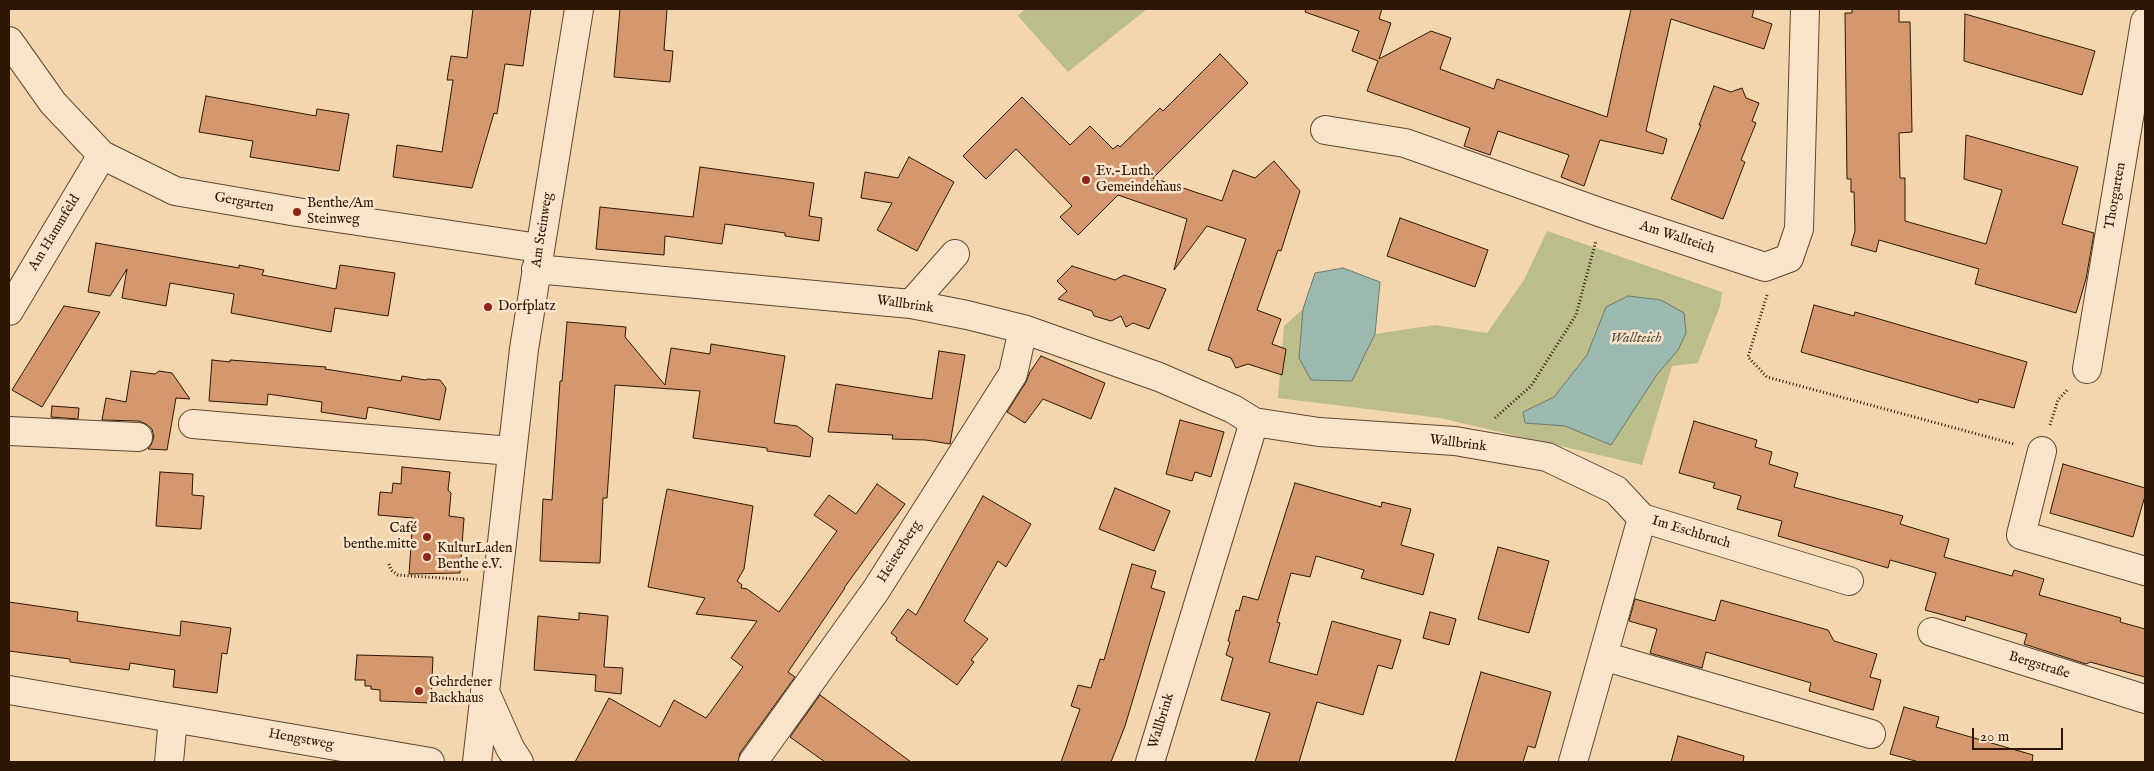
<!DOCTYPE html>
<html>
<head>
<meta charset="utf-8">
<style>
	body { margin:0 }
	#map { position:relative; width:2154px; height:771px; overflow:hidden; background:#f3d6ad; font-family:"IM FELL English",serif }
	canvas { display:block }
	.frame { position:absolute; inset:0; border:10px solid #2c1705; pointer-events:none }
	.scale { position:absolute; left:1972px; top:728px; width:91px; height:22px; box-sizing:border-box; border:2px solid #2c1705; border-top:0; padding-left:6px; font-size:15px; line-height:18px; white-space:nowrap; color:#2c1705; -webkit-text-stroke:4px #f7e4ca; paint-order:stroke }
</style>
</head>
<body>
<div id="map">
<canvas width="2154" height="771"></canvas>
<div class="frame"></div>
<div class="scale">20 m</div>
</div>
<script>
const ctx = document.querySelector('canvas').getContext('2d');
ctx.lineJoin = 'round';
function fill(path, color) {
  ctx.fillStyle = color;
  ctx.fill(path, 'evenodd');
}
function poly(rows) {
  const path = new Path2D();
  for (const r of rows) {
    path.moveTo(r[0], r[1]);
    for (let i = 2; i < r.length; i += 2) path.lineTo(r[i], r[i + 1]);
  }
  return path;
}
function strokePath(path, color, width, dash) {
  ctx.strokeStyle = color;
  ctx.lineWidth = width;
  ctx.lineCap = dash ? 'butt' : 'round';
  ctx.setLineDash(dash || []);
  ctx.stroke(path);
}
function label(font, color, halo, rows, align = 'center') {
  ctx.font = font + ' "IM FELL English",serif';
  ctx.lineWidth = 5;
  ctx.setLineDash([]);
  ctx.textBaseline = 'middle';
  ctx.strokeStyle = halo;
  ctx.fillStyle = color;
  for (const [text, x, y, turn = 0] of rows) {
    ctx.save();
    ctx.translate(x, y);
    ctx.rotate((+turn || 0) * Math.PI / 180);
    ctx.textAlign = isNaN(turn) ? turn : align;
    if (halo) ctx.strokeText(text, 0, 0);
    ctx.fillText(text, 0, 0);
    ctx.restore();
  }
}
const green = poly([
	[1025,9,1147,9,1068,72,1018,16],
	[1547,231,1722,292,1720,306,1698,363,1672,366,1642,465,1440,418,1278,398,1284,326,1303,309,1299,358,1351,381,1375,334,1435,325,1487,333,1524,280],
	[1628,296,1661,300,1678,350,1656,376,1611,444,1565,426,1525,423,1523,412,1554,397,1587,355,1606,307]
]);
const water = poly([
	[1343,268,1380,282,1375,334,1352,381,1311,380,1299,358,1303,309,1315,273,1343,268],
	[1628,296,1661,300,1684,313,1686,333,1678,350,1656,376,1611,445,1565,426,1525,423,1523,412,1554,397,1587,355,1606,307,1628,296]
]);
const building = poly([
	[473,9,531,9,523,66,505,64,497,114,494,113,472,188,393,177,397,145,442,152,453,80,447,80,451,56,467,58,473,9],
	[620,9,667,9,664,50,673,51,670,82,614,77,620,9],
	[1306,9,1382,9,1379,19,1391,23,1379,59,1431,31,1451,38,1440,69,1494,89,1497,79,1607,117,1631,9,1754,9,1752,17,1772,24,1764,49,1671,19,1646,131,1667,139,1663,154,1600,140,1584,186,1561,177,1569,155,1498,131,1490,155,1464,146,1470,128,1367,91,1378,61,1352,51,1359,31,1305,12,1306,9],
	[1852,9,1899,9,1899,22,1910,22,1912,132,1899,133,1900,178,1905,178,1905,221,1986,244,2002,190,1964,179,1966,135,2078,167,2062,224,2094,233,2086,279,2076,313,1975,284,1979,269,1879,240,1876,252,1851,245,1855,231,1854,192,1851,192,1851,179,1847,179,1845,13,1852,13,1852,9],
	[1965,14,2095,51,2082,95,1964,61,1965,14],
	[1220,54,1248,83,1153,178,1222,201,1233,170,1255,178,1274,161,1300,191,1281,251,1278,250,1257,310,1281,319,1272,344,1286,349,1282,375,1248,364,1236,368,1231,358,1208,350,1246,239,1207,226,1174,270,1187,219,1118,195,1078,235,1060,217,1072,206,1016,149,986,179,963,156,1022,97,1070,145,1090,126,1113,149,1118,145,1120,147,1160,108,1163,111,1220,54],
	[1714,86,1731,92,1742,88,1746,98,1759,103,1752,121,1756,123,1741,160,1745,162,1723,219,1671,199,1701,125,1699,125,1714,86],
	[206,96,316,116,317,109,349,114,339,171,250,157,253,141,199,132,206,96],
	[909,157,954,182,917,251,877,230,892,203,861,198,865,172,898,178,909,157],
	[700,167,814,183,809,216,822,218,819,241,785,236,785,233,725,224,722,244,665,236,664,255,596,249,600,207,693,217,700,167],
	[1400,218,1488,250,1475,287,1387,256,1400,218],
	[96,243,239,268,239,265,264,270,262,275,336,289,340,265,395,273,388,316,335,308,331,332,231,313,234,294,170,283,166,306,122,298,127,269,110,296,88,292,96,243],
	[1072,266,1115,280,1124,275,1166,289,1149,329,1133,323,1126,327,1121,316,1111,321,1094,316,1092,311,1058,299,1067,291,1057,281,1072,266],
	[1814,305,1854,316,1855,312,2027,362,2014,408,1979,399,1978,403,1801,352,1814,305],
	[64,306,100,312,42,407,12,390,64,306],
	[567,322,626,327,625,337,665,385,671,348,710,354,711,344,785,356,774,423,797,426,813,438,810,457,767,451,767,448,693,438,700,391,615,385,607,498,603,498,600,563,540,561,543,499,552,500,560,381,562,381,567,322],
	[939,351,965,355,950,444,926,440,892,439,893,435,828,432,836,384,932,399,939,351],
	[1041,356,1105,383,1091,419,1043,399,1025,423,1007,412,1026,382,1030,372,1041,356],
	[212,360,230,362,230,360,326,367,325,369,401,381,402,376,425,380,428,379,440,380,446,388,440,420,368,407,366,419,321,412,322,402,268,394,267,405,209,401,212,360],
	[131,371,155,374,159,371,172,373,190,399,176,398,167,450,148,449,151,445,154,437,152,429,146,424,139,421,102,420,106,398,126,402,131,371],
	[52,406,79,408,78,419,51,417,52,406],
	[1180,420,1224,432,1211,477,1195,472,1192,481,1166,474,1180,420],
	[1694,421,1757,440,1755,447,1772,452,1769,464,1798,473,1794,487,1903,516,1900,524,1949,539,1944,557,2012,576,2014,570,2044,579,2039,595,2121,618,2120,622,2145,629,2145,677,2090,662,2086,664,2024,644,2027,634,1966,616,1965,621,1925,610,1936,573,1890,560,1888,568,1778,536,1782,521,1737,509,1741,496,1713,488,1715,483,1679,473,1694,421],
	[2063,464,2145,488,2145,496,2133,537,2050,513,2063,464],
	[402,467,450,472,448,490,451,493,449,516,464,518,460,573,409,574,413,518,378,515,380,492,392,493,393,483,401,484,402,467],
	[160,472,193,474,192,495,204,496,201,529,156,526,160,472],
	[1295,483,1381,507,1382,502,1411,509,1401,545,1434,554,1423,595,1361,578,1364,570,1316,556,1310,577,1291,573,1277,622,1280,623,1269,662,1317,675,1332,621,1401,640,1392,669,1378,665,1363,715,1317,702,1299,762,1255,762,1270,713,1221,700,1233,658,1226,655,1230,642,1228,641,1236,610,1239,611,1243,596,1258,600,1295,483],
	[877,484,905,504,844,588,845,588,788,672,795,677,740,753,738,762,575,762,609,698,660,727,674,700,706,718,743,667,731,658,757,621,696,614,705,598,648,587,667,489,753,506,744,569,737,581,742,585,741,588,747,589,779,612,837,531,814,515,829,495,856,514,877,484],
	[1115,488,1170,511,1154,551,1099,529,1115,488],
	[983,496,1031,524,1006,567,998,561,964,621,988,639,971,660,974,662,957,685,896,640,897,638,891,633,908,609,916,615,983,496],
	[1498,547,1549,561,1529,633,1478,619,1498,547],
	[1132,564,1156,571,1151,588,1165,592,1125,726,1111,762,1061,762,1080,709,1071,706,1078,685,1091,688,1100,659,1104,660,1132,564],
	[1635,599,1715,621,1721,600,1828,630,1834,641,1877,654,1870,677,1881,680,1873,710,1809,691,1811,683,1706,652,1702,668,1650,653,1657,629,1629,621,1635,599],
	[9,602,78,612,77,621,180,636,181,621,231,628,227,654,222,653,217,693,173,687,175,670,130,663,129,670,70,662,70,659,9,651,9,602],
	[1430,612,1456,619,1449,645,1423,638,1430,612],
	[579,613,608,616,604,667,623,668,621,694,595,691,596,675,534,670,538,616,579,620,579,613],
	[357,655,433,657,431,703,380,701,380,690,371,689,371,686,365,686,365,680,355,680,357,655],
	[1481,672,1551,692,1535,748,1528,746,1523,762,1455,762,1481,672],
	[820,695,861,725,911,762,825,762,790,737,820,695],
	[1904,707,1939,717,1936,727,2033,755,2032,762,1919,762,1890,754,1904,707],
	[1678,736,1744,756,1743,762,1671,762,1678,736]
]);
const path = poly([
	[1767,295,1748,357,1767,377,2014,444],
	[1495,418,1531,386,1576,315,1596,241],
	[2050,425,2058,400,2068,389],
	[389,564,391,570,398,575,470,580]
]);
const minor = poly([
	[9,41,53,103,102,155,175,191,297,212,539,248],
	[1325,130,1405,143,1602,213,1765,267,1789,258,1799,229,1805,9],
	[536,269,911,304,967,315,1023,329,1159,377,1233,409,1254,422,1150,762],
	[911,304,955,254],
	[9,311,102,155],
	[2087,369,2145,22],
	[1254,422,1319,432,1455,441,1547,457,1616,490,1642,518],
	[193,424,511,451],
	[9,431,138,437],
	[2042,451,2021,535,2145,571],
	[1849,581,1642,518,1603,656,1871,734],
	[1932,632,2145,699],
	[9,690,430,762],
	[486,694,510,748,519,762],
	[169,762,173,718],
	[477,762,524,349,579,9],
	[753,762,876,590,1013,374,1023,329],
	[1573,762,1603,656]
]);
const markers = [
	[1086,180,5,"#8f2418"],
	[297,212,5,"#8f2418"],
	[488,307,5,"#8f2418"],
	[427,537,5,"#8f2418"],
	[427,557,5,"#8f2418"],
	[419,691,5,"#8f2418"]
];
const poiNames = [
	["Ev.-Luth.",1096,172],
	["Gemeindehaus",1096,188],
	["Benthe/Am",307,204],
	["Steinweg",307,220],
	["Dorfplatz",498,307],
	["Café",417,529,"right"],
	["benthe.mitte",417,545,"right"],
	["KulturLaden",437,549],
	["Benthe e.V.",437,565],
	["Gehrdener",429,683],
	["Backhaus",429,699]
];
const streetNames = [
	["Thorgarten",2116,196,-80],
	["Gergarten",244,203,10],
	["Am Steinweg",543,230,-81],
	["Am Hammfeld",55,233,-59],
	["Am Wallteich",1677,238,18],
	["Wallbrink",905,305,8],
	["Wallbrink",1458,444,7],
	["Im Eschbruch",1691,533,17],
	["Heisterberg",900,552,-58],
	["Bergstraße",2039,666,17],
	["Wallbrink",1162,721,-73],
	["Hengstweg",301,740,10]
];
const waterNames = [
	["Wallteich",1636,339]
];
fill(green, '#bbbe8a');
fill(water, '#9bb9ae');
strokePath(water, '#6f786a', 1);
fill(building, '#d5976e');
strokePath(building, '#2c1705', 1);
strokePath(minor, '#5e472f', 30);
strokePath(path, '#2c1705', 3, [1, 2.5]);
strokePath(minor, '#f7e4ca', 28);
for (const [x, y, r, color] of markers) {
  const dot = new Path2D();
  dot.arc(x, y, r, 0, 2 * Math.PI);
  ctx.fillStyle = color;
  ctx.fill(dot);
  strokePath(dot, '#f7e4ca', 2);
}
label('14px', '#2c1705', '#f7e4ca', poiNames, 'left');
label('14px', '#2c1705', '#f7e4ca', streetNames);
label('italic 15px', '#535040', '#f7e4ca', waterNames);
</script>
</body>
</html>
